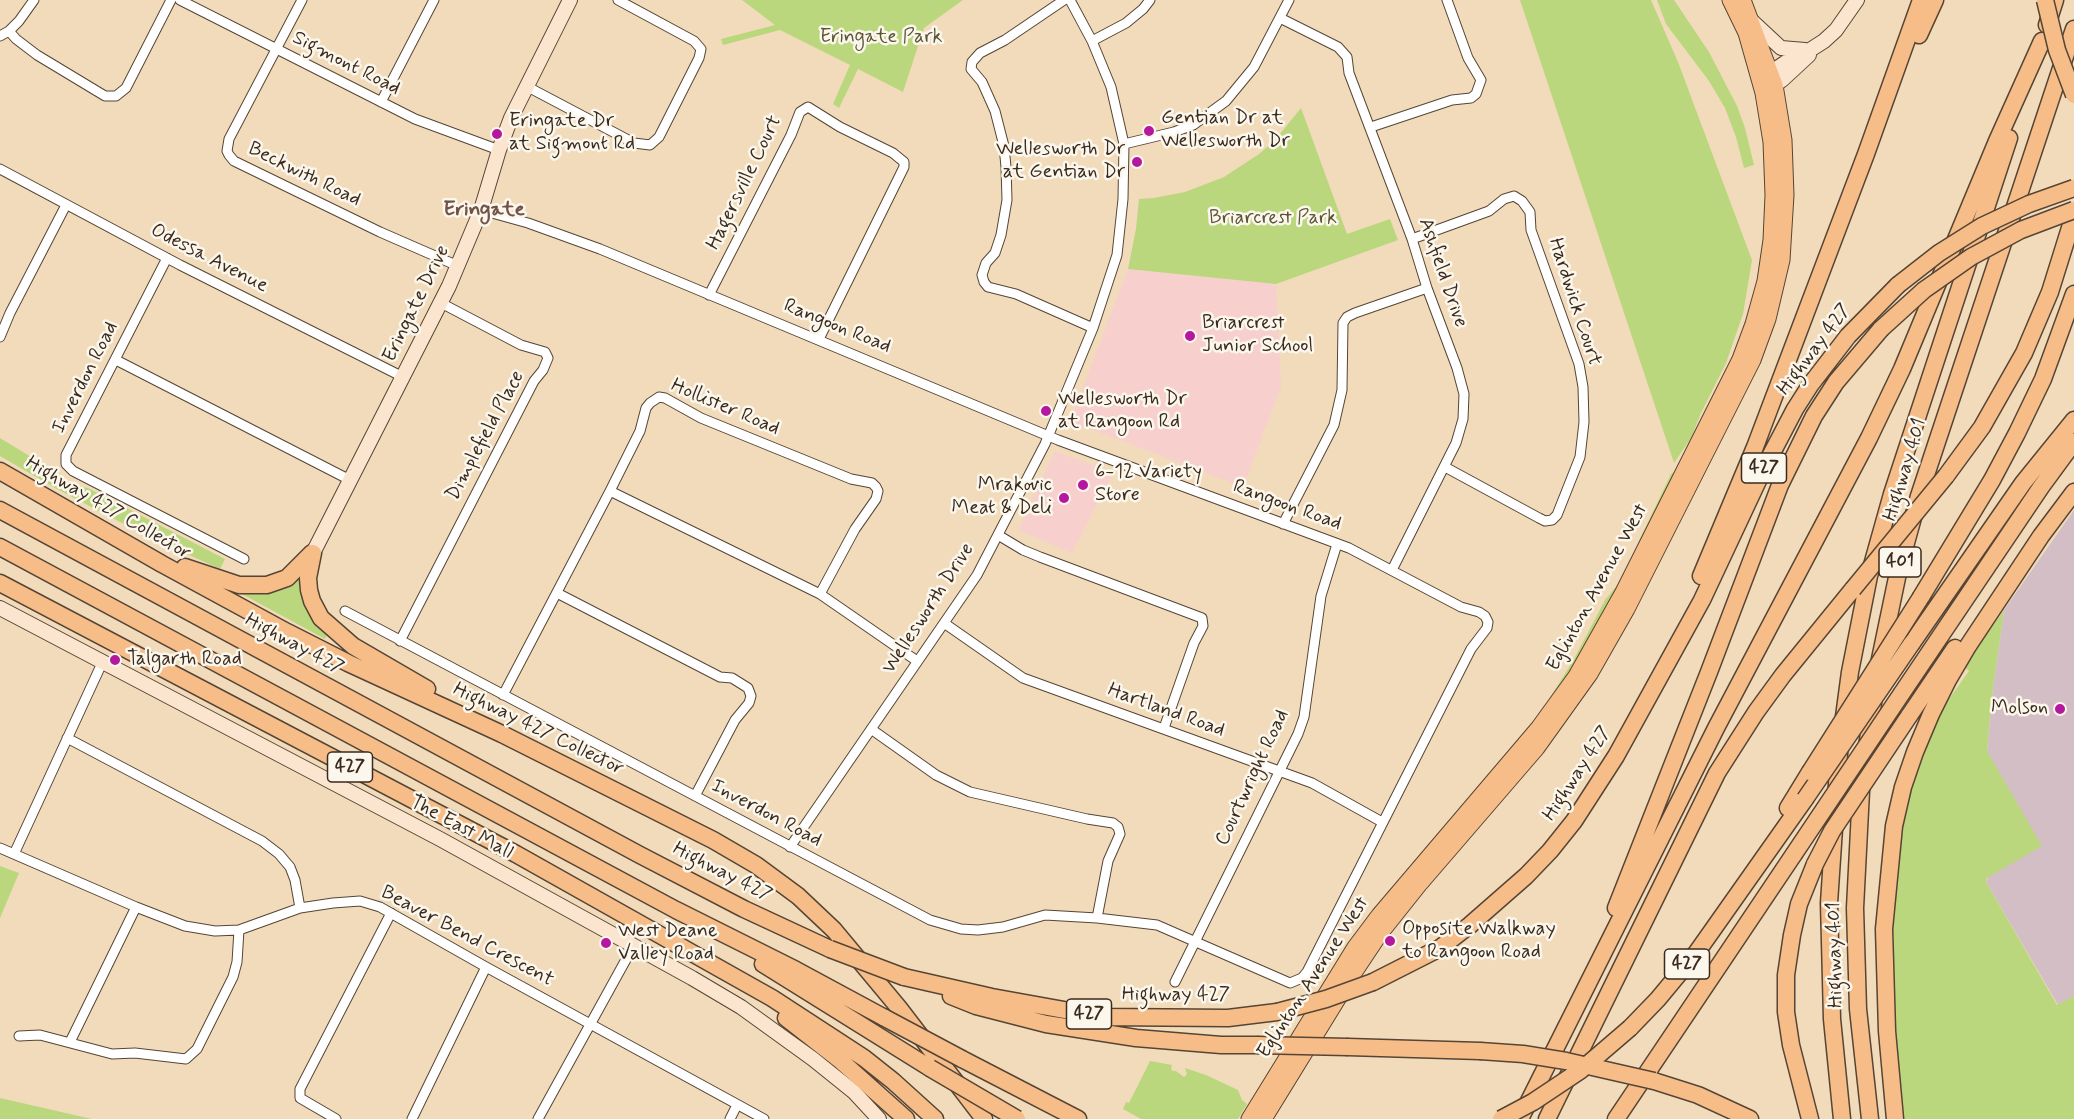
<!DOCTYPE html>
<html>
<head>
<meta charset="utf-8">
<style>
	body { margin:0 }
	canvas { display:block; background:#f1dbba }
</style>
</head>
<body>
<canvas width="2074" height="1119"></canvas>
<script>
const ctx = document.querySelector('canvas').getContext('2d');
ctx.lineJoin = 'round';
function fill(path, color) {
  ctx.fillStyle = color;
  ctx.fill(path, 'evenodd');
}
function poly(rows) {
  const path = new Path2D();
  for (const r of rows) {
    path.moveTo(r[0], r[1]);
    for (let i = 2; i < r.length; i += 2) path.lineTo(r[i], r[i + 1]);
  }
  return path;
}
function strokePath(path, color, width, dash) {
  ctx.strokeStyle = color;
  ctx.lineWidth = width;
  ctx.lineCap = dash ? 'butt' : 'round';
  ctx.setLineDash(dash || []);
  ctx.stroke(path);
}
function label(font, color, halo, rows, align = 'center') {
  ctx.font = font + ' Mynerve,sans-serif';
  ctx.lineWidth = 5;
  ctx.setLineDash([]);
  ctx.textBaseline = 'middle';
  ctx.strokeStyle = halo;
  ctx.fillStyle = color;
  for (const [text, x, y, turn = 0] of rows) {
    ctx.save();
    ctx.translate(x, y);
    ctx.rotate((+turn || 0) * Math.PI / 180);
    ctx.textAlign = isNaN(turn) ? turn : align;
    if (halo) ctx.strokeText(text, 0, 0);
    ctx.fillText(text, 0, 0);
    ctx.restore();
  }
}
const built = poly([
	[1128,269,1276,284,1281,387,1243,487,1070,421],
	[1055,451,1113,473,1072,553,1018,530]
]);
const industrial = poly([
	[2074,510,2074,996,2058,1005,1986,882,2021,810,1987,752,1991,703,2004,610]
]);
const green = poly([
	[742,0,963,0,924,28,903,92,858,69,839,108,833,104,850,65,780,30,723,45,721,39,775,25],
	[1520,0,1651,0,1678,62,1752,260,1743,314,1726,363,1701,413,1691,438,1674,463],
	[1657,0,1674,0,1709,52,1737,106,1745,128,1754,165,1744,168,1736,137,1725,108,1709,81,1666,24],
	[1301,108,1347,234,1390,219,1398,240,1276,284,1128,269,1136,229,1139,199,1154,198,1185,192,1224,177,1259,154,1275,140],
	[0,438,46,466,59,481,88,488,225,559,220,569,143,534,55,488,0,456],
	[1680,468,1594,639,1538,717,1574,659,1605,600,1623,578,1633,560,1638,543,1671,474],
	[298,575,305,578,328,633,325,639,229,587],
	[2004,610,1991,703,1987,751,2042,846,1987,878,1986,882,2057,1005,2074,996,2074,1119,1902,1119,1894,1060,1889,915,1902,821,1917,767,1936,717,1969,671,1964,666],
	[0,866,19,873,0,918],
	[1150,1061,1172,1065,1171,1069,1173,1071,1176,1071,1184,1077,1187,1074,1185,1068,1206,1075,1238,1090,1242,1100,1247,1104,1238,1119,1141,1119,1123,1109,1126,1102,1129,1103],
	[0,1098,92,1119,0,1119]
]);
const street = poly([
	[180,0,415,119,499,150],
	[302,0,229,139,227,151,229,155,234,161,380,232,458,266],
	[1064,0,1005,40,980,53,972,62,971,69,982,82,995,111,1004,146,1006,167,1007,200,1001,235,995,253,986,263,982,275,984,282,988,287,1016,294,1093,328],
	[1280,18,1338,47,1347,57,1349,73,1412,239,1427,288,1457,368,1464,394,1463,419,1456,443,1392,570],
	[9,31,16,39,37,55,105,96,116,96,126,88,171,0],
	[0,36,9,31,19,21,34,0],
	[1092,41,1126,23,1143,9,1150,0],
	[526,86,634,143,650,145,659,137,699,58,701,49,694,41,618,0],
	[381,102,434,0],
	[1371,127,1452,100,1471,98,1476,94,1481,80,1468,58,1447,0],
	[1124,144,1174,132,1193,125,1226,101,1254,67,1289,0],
	[0,169,180,265,403,377],
	[1412,239,1489,211,1504,199,1514,196,1522,201,1530,212,1531,230,1579,364,1583,387,1584,422,1580,457,1557,515,1552,520,1545,521,1539,518,1445,467],
	[167,258,66,455,66,464,73,471,244,559],
	[709,295,791,135,800,112,808,107,840,127,893,153,904,162,904,167,819,339],
	[0,337,10,313,66,205],
	[116,360,350,480],
	[610,491,820,594,917,661],
	[1283,524,1334,425,1342,390,1343,323,1347,317,1355,313,1427,288],
	[998,535,1023,550,1040,557,1202,618,1203,626,1194,643,1164,728],
	[557,593,720,677,732,678,748,688,751,696,749,703,735,720,695,796],
	[345,611,930,920,961,929,978,930,1003,927,1045,915,1097,918,1157,925,1290,983,1302,978,1307,972,1471,649,1487,628,1488,622,1485,616,1479,612,1461,607,1349,548,1058,440,600,249,528,223,481,210],
	[944,623,1023,678,1312,783,1382,822],
	[400,641,534,381,543,370,548,358,545,352,521,345,441,303],
	[503,695,610,491,640,431,646,408,650,403,659,397,665,398,701,418,851,479,872,483,876,487,878,491,876,499,855,529,820,594],
	[871,729,936,775,970,792,1087,819,1113,823,1118,827,1120,834,1108,861,1097,918],
	[67,738,262,841,279,854,290,867,295,880,300,908],
	[790,847,977,575,1045,444,1093,328,1117,255,1123,199,1124,144,1111,87,1092,41,1070,0],
	[0,848,136,907,185,926,215,931,239,930,300,908,333,903,360,901,380,907,486,967,764,1119],
	[14,854,103,661],
	[1175,982,1298,734,1304,717,1321,596,1337,544],
	[19,1036,40,1035,112,1054,135,1053,186,1059,197,1049,233,977,237,962,239,930],
	[70,1042,136,907],
	[336,1119,300,1098,300,1089,391,913],
	[412,1119,486,967],
	[538,1119,634,945],
	[730,1119,737,1105]
]);
const secondary = poly([
	[1752,21,1781,48,1805,50],
	[1761,79,1801,52,1810,50,1824,41,1836,30,1857,0],
	[1766,91,1782,80,1809,55],
	[313,553,449,286,481,210,499,150,511,118,570,0],
	[0,608,440,839,692,978,741,1007,813,1059,854,1092,879,1119]
]);
const primary = poly([
	[1249,1119,1355,947,1379,915,1539,727,1576,676,1622,594,1740,359,1753,324,1765,281,1771,240,1773,195,1771,142,1763,93,1746,33,1730,0],
	[1264,1119,1352,976,1380,934,1419,885,1537,748,1590,674,1627,609,1753,360,1768,319,1782,260,1786,195,1784,140,1775,85,1743,0]
]);
const highway = poly([
	[2047,25,2055,0],
	[1919,35,1935,0],
	[0,471,162,564,287,632,348,663,502,734,713,840,756,865,798,896,834,930,899,1008,984,1119],
	[1946,476,1982,427,2024,353,2050,292,2074,215],
	[0,510,640,855,744,909,830,949],
	[0,547,676,910,796,970,885,1018],
	[313,553,308,578,309,590,312,601,321,618,353,646,427,689],
	[185,567,239,585,267,585,287,578,312,553],
	[1701,576,1755,447,1866,154,1921,0],
	[0,583,516,854,772,998,864,1058,893,1081,935,1119],
	[1921,597,1992,480,2017,433,2043,379,2074,294],
	[1912,643,2023,483,2074,420],
	[1879,664,1899,568,1919,496,2074,29],
	[1902,693,2041,487,2074,442],
	[1909,716,1955,648],
	[1788,808,1810,772],
	[1616,908,1709,672,1780,485,1814,416,1836,382,1881,329],
	[763,964,930,1068],
	[904,977,992,997,1103,1017,1228,1018,1277,1012],
	[1373,982,1440,948,1470,925,1526,876,1550,851,1574,821,1616,756,1702,600,1763,470,1795,409,1811,384,1848,336,1898,285],
	[951,996,976,1006,1046,1024,1136,1038,1221,1045,1257,1045],
	[786,1018,841,1061,906,1119],
	[1630,1028,1658,999,1697,952,1805,799],
	[1348,1047,1480,1051],
	[962,1059,1078,1119],
	[1654,1081,1698,1095,1750,1119],
	[1520,1119,1716,728,1869,438,1902,369,1997,141,2042,41],
	[1547,1119,1717,773,1756,712,1783,675,1853,589],
	[1616,1119,1794,854],
	[1810,1119,1791,1045,1786,1012,1786,975,1792,935,1799,904,1815,864],
	[1842,1119,1832,1019,1829,903,1839,754,1850,672,1869,576,1892,494,2009,138],
	[1870,1119,1858,1009,1855,908,1861,791,1874,696],
	[1895,1119,1887,1031,1884,929,1894,826,1903,787,1915,752,1931,714,1948,680,1968,646,2041,536,2074,492]
]);
const highwayBridge = poly([
	[2045,0,2057,50,2074,95],
	[1898,285,1939,253,1982,226,2029,204,2074,188],
	[1881,329,1924,290,1971,257,2021,230,2074,210],
	[1853,589,1946,476],
	[1810,772,1921,597],
	[1805,799,1912,643],
	[1794,854,1902,693],
	[1815,864,1832,831,1909,716],
	[830,949,904,977],
	[1277,1012,1326,999,1373,982],
	[885,1018,962,1059],
	[1257,1045,1348,1047],
	[1480,1051,1523,1054,1566,1061,1654,1081],
	[930,1068,1017,1119],
	[1501,1119,1533,1102,1581,1070,1630,1028]
]);
const markers = [
	[1149,131,6,"#b5179e"],
	[497,134,6,"#b5179e"],
	[1137,162,6,"#b5179e"],
	[1190,336,6,"#b5179e"],
	[1046,411,6,"#b5179e"],
	[1083,485,6,"#b5179e"],
	[1064,498,6,"#b5179e"],
	[115,660,6,"#b5179e"],
	[2060,709,6,"#b5179e"],
	[1390,941,6,"#b5179e"],
	[606,943,6,"#b5179e"]
];
const shields = [
	[1764,468,45],
	[1900,562,42],
	[350,767,45],
	[1687,964,45],
	[1089,1014,45]
];
const shieldNames = [
	["427",1764,468],
	["401",1900,562],
	["427",350,767],
	["427",1687,964],
	["427",1089,1014]
];
const parkNames = [
	["Eringate Park",881,38],
	["Briarcrest Park",1273,219]
];
const streetNames = [
	["Sigmont Road",346,64,27],
	["Beckwith Road",304,175,26],
	["Hagersville Court",745,183,-64],
	["Odessa Avenue",209,259,27],
	["Ashfield Drive",1442,273,71],
	["Hardwick Court",1574,302,72],
	["Eringate Drive",417,304,-64],
	["Rangoon Road",837,327,22],
	["Highway 427",1815,350,-53],
	["Inverdon Road",86,378,-63],
	["Hollister Road",725,408,23],
	["Dimplefield Place",486,436,-62],
	["Highway 401",1906,470,-73],
	["Rangoon Road",1287,506,20],
	["Highway 427 Collector",108,509,30],
	["Eglinton Avenue West",1598,588,-61],
	["Wellesworth Drive",929,609,-57],
	["Highway 427",294,645,28],
	["Hartland Road",1166,711,20],
	["Highway 427 Collector",538,730,26],
	["Highway 427",1578,774,-57],
	["Courtwright Road",1253,778,-65],
	["Inverdon Road",766,814,28],
	["The East Mall",461,828,28],
	["Highway 427",722,873,27],
	["Beaver Bend Crescent",467,937,28],
	["Highway 401",1836,955,-91],
	["Eglinton Avenue West",1314,978,-57],
	["Highway 427",1176,996]
];
const poiNames = [
	["Gentian Dr at",1161,119],
	["Wellesworth Dr",1161,142],
	["Eringate Dr",509,122],
	["at Sigmont Rd",509,145],
	["Wellesworth Dr",1125,150,"right"],
	["at Gentian Dr",1125,173,"right"],
	["Briarcrest",1202,324],
	["Junior School",1202,347],
	["Wellesworth Dr",1058,400],
	["at Rangoon Rd",1058,423],
	["6-12 Variety",1095,473],
	["Store",1095,496],
	["Mrakovic",1052,486,"right"],
	["Meat & Deli",1052,509,"right"],
	["Talgarth Road",127,660],
	["Molson",2048,709,"right"],
	["Opposite Walkway",1402,930],
	["to Rangoon Road",1402,953],
	["West Deane",618,932],
	["Valley Road",618,955]
];
const neighbourhoodNames = [
	["Eringate",484,211]
];
fill(built, '#f7d0ce');
fill(industrial, '#d2bec4');
fill(green, '#bbd77d');
strokePath(street, '#564535', 11);
strokePath(secondary, '#564535', 16);
strokePath(primary, '#564535', 17);
strokePath(highway, '#564535', 19);
strokePath(street, '#fff', 9);
strokePath(secondary, '#fce5cf', 14);
strokePath(primary, '#f7bd88', 15);
strokePath(highway, '#f7bd88', 16);
strokePath(highwayBridge, '#564535', 19, []);
strokePath(highwayBridge, '#f7bd88', 16);
for (const [x, y, r, color] of markers) {
  const dot = new Path2D();
  dot.arc(x, y, r, 0, 2 * Math.PI);
  ctx.fillStyle = color;
  ctx.fill(dot);
  strokePath(dot, '#fbf7ec', 2);
}
for (const [x, y, w] of shields) {
  const box = new Path2D();
  box.roundRect(x - w / 2, y - 15, w, 30, 4.5);
  ctx.fillStyle = '#fbf7ec';
  ctx.fill(box);
  strokePath(box, '#3b2a1e', 1.5);
}
label('bold 18px', '#3b2a1e', null, shieldNames);
label('20px', '#5b5536', '#fbf7ec', parkNames);
label('20px', '#3b2a1e', '#fbf7ec', streetNames);
label('20px', '#3b2a1e', '#fbf7ec', poiNames, 'left');
label('bold 21px', '#735349', '#fbf7ec', neighbourhoodNames);
</script>
</body>
</html>
